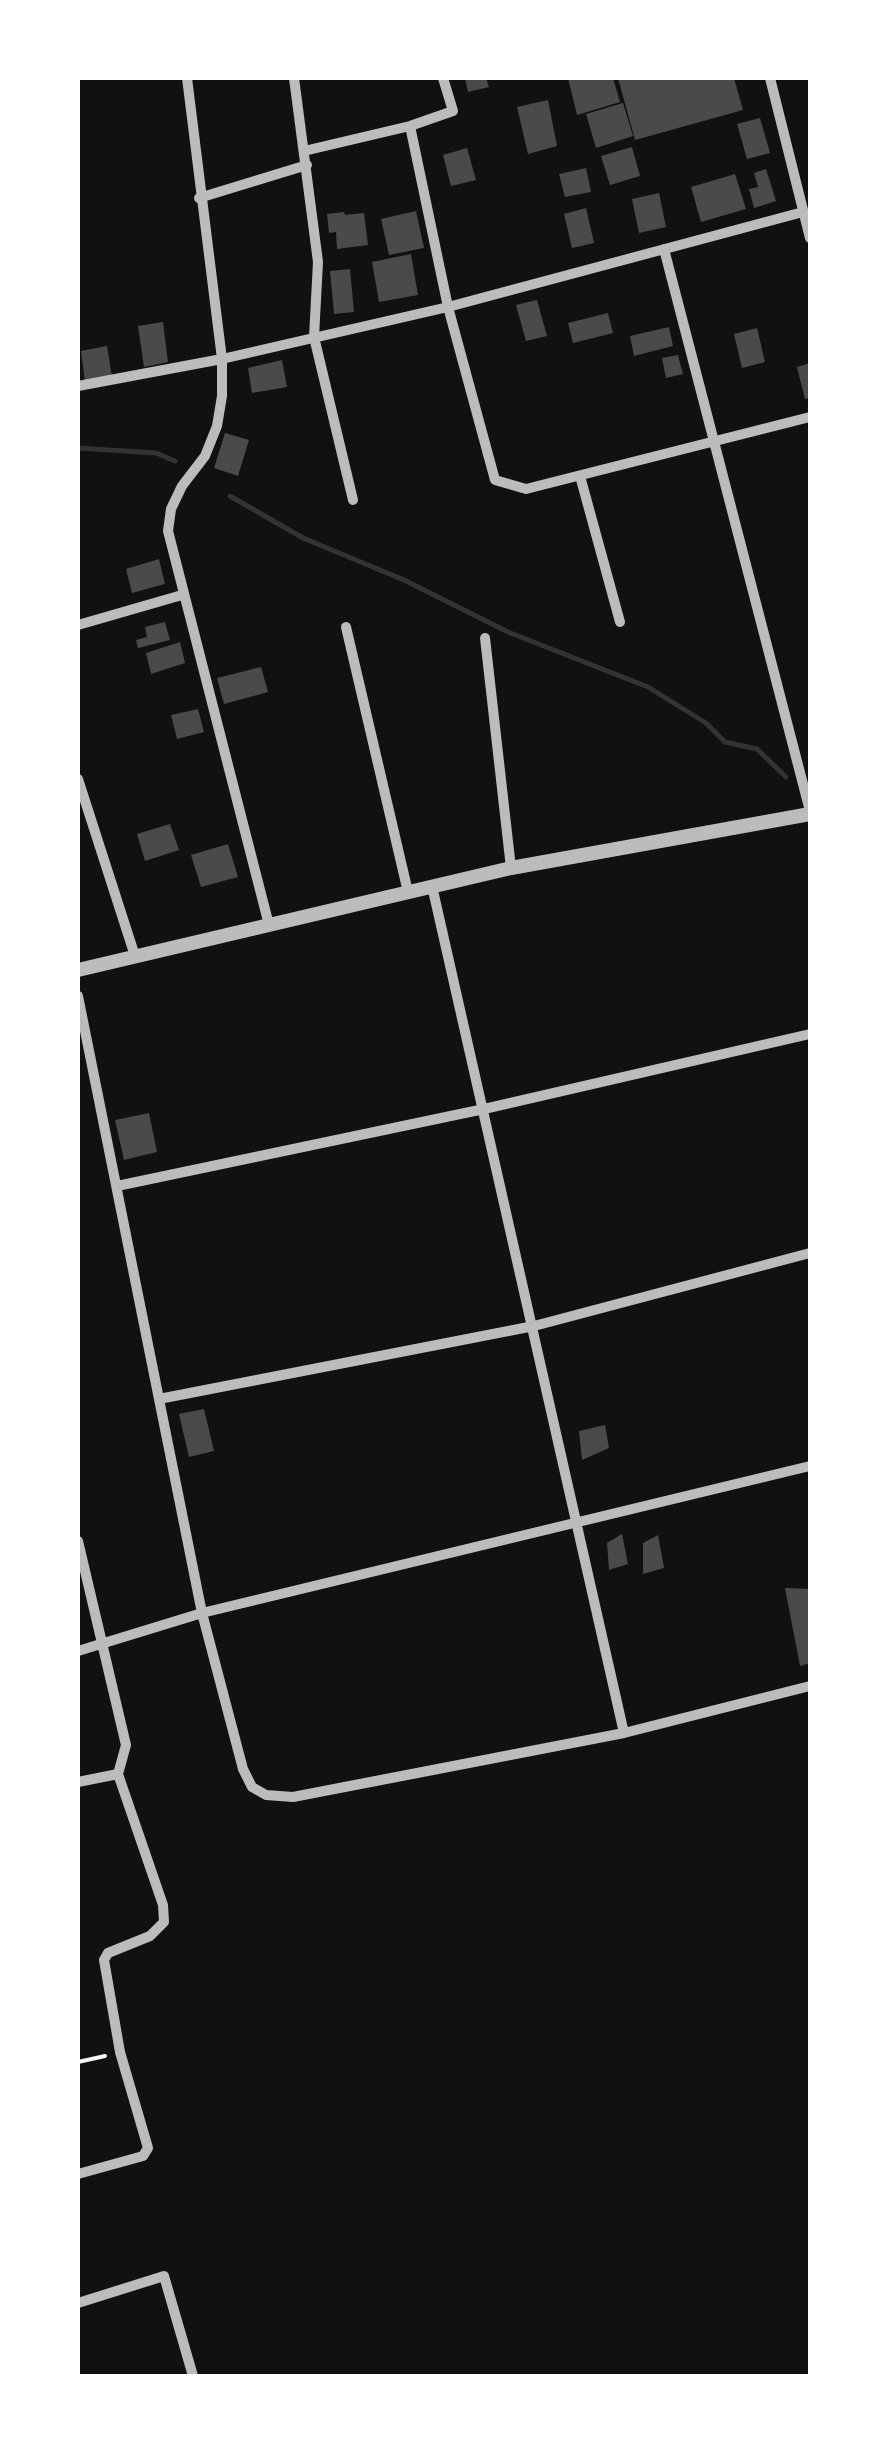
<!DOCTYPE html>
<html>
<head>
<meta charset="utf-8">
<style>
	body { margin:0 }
	#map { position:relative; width:888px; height:2454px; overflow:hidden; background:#111; font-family:Merriweather,serif }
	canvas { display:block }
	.frame { position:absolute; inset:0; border:80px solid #fff; pointer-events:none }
</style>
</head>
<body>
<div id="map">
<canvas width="888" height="2454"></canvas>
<div class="frame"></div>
</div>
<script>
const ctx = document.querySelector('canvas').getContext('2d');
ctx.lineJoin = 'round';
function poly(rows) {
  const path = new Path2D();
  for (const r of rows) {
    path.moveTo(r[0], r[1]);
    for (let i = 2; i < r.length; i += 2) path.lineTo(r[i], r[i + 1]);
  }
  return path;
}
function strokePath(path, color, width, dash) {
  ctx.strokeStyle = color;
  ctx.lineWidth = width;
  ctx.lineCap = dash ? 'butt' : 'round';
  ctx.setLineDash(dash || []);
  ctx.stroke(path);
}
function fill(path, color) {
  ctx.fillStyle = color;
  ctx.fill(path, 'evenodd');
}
const stream = poly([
	[78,448,156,453,175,461],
	[230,496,303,538,404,580,508,632,648,687,706,723,725,742,757,749,786,777]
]);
const building = poly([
	[465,78,486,78,489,87,468,92],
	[568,78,613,78,620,102,577,115],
	[618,78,734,78,743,110,635,140],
	[548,100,557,146,528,154,517,107],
	[623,103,633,136,596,148,586,114],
	[760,118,770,153,747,159,737,124],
	[632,147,640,176,610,185,601,156],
	[467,148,476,180,451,186,443,155],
	[586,168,591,192,565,197,559,174],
	[766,169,776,201,754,208,749,189,758,187,754,173],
	[735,174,746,209,701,222,691,187],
	[659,193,666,227,639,233,632,199],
	[586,208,594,243,572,248,564,214],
	[416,211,424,248,389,255,381,219],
	[344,212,345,215,364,213,368,245,337,249,336,232,329,233,327,214],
	[411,254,418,295,379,302,372,262],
	[350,269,354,312,334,314,330,271],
	[537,300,547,336,526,341,516,305],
	[608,313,613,333,573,343,568,323],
	[163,322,168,362,144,367,138,326],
	[669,327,673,346,634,356,630,336],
	[757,328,765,362,742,368,734,334],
	[107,346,112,377,85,382,81,351],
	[678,355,683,374,666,378,662,358],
	[282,360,287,387,252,393,248,368],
	[810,363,810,398,805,399,797,367],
	[225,433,249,440,238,476,214,468],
	[159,559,165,584,132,593,126,569],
	[165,622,170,640,138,648,136,640,147,637,145,627],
	[180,642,185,663,151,674,146,653],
	[261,667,268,692,224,704,217,678],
	[198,709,204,732,177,739,171,715],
	[170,824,179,850,145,861,137,834],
	[228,844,238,877,201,887,191,855],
	[149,1113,157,1152,124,1160,115,1120],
	[204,1409,214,1451,189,1457,179,1414],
	[605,1425,609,1448,582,1460,579,1431],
	[622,1534,628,1564,609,1570,607,1543],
	[658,1535,664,1568,643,1574,643,1543],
	[785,1588,810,1589,810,1663,800,1666]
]);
const path = poly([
	[78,2062,105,2056]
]);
const minor = poly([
	[187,78,222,359,222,396,217,426,205,456,182,486,171,509,168,531,269,925],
	[294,78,318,262,314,337,353,500],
	[770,78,810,238],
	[410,126,448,307,495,480,526,489,810,417],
	[304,151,410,126,453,111,443,78],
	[199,198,307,165],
	[664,249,810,811],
	[78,386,222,359,448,307,803,212],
	[580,476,620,622],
	[78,625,182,595],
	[346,627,408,892],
	[485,638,511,868],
	[78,779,135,956],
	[432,886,624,1733],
	[78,996,202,1613,243,1769,252,1787,266,1795,293,1797,624,1733,810,1686],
	[117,1186,484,1109,810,1034],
	[159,1399,534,1326,810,1253],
	[78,1541,126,1745,118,1774,163,1905,164,1922,150,1936,108,1953,104,1960,120,2052,148,2148,143,2156,78,2174],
	[78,1651,202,1613,810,1466],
	[78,1782,118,1774],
	[78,2303,164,2276,193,2376]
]);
const tertiary = poly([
	[78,970,511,868,810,814]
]);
strokePath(stream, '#333', 5);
fill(building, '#4a4a4a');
strokePath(path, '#f5f5f5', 4);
strokePath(minor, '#bcbcbc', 10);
strokePath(tertiary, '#bcbcbc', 14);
</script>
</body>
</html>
